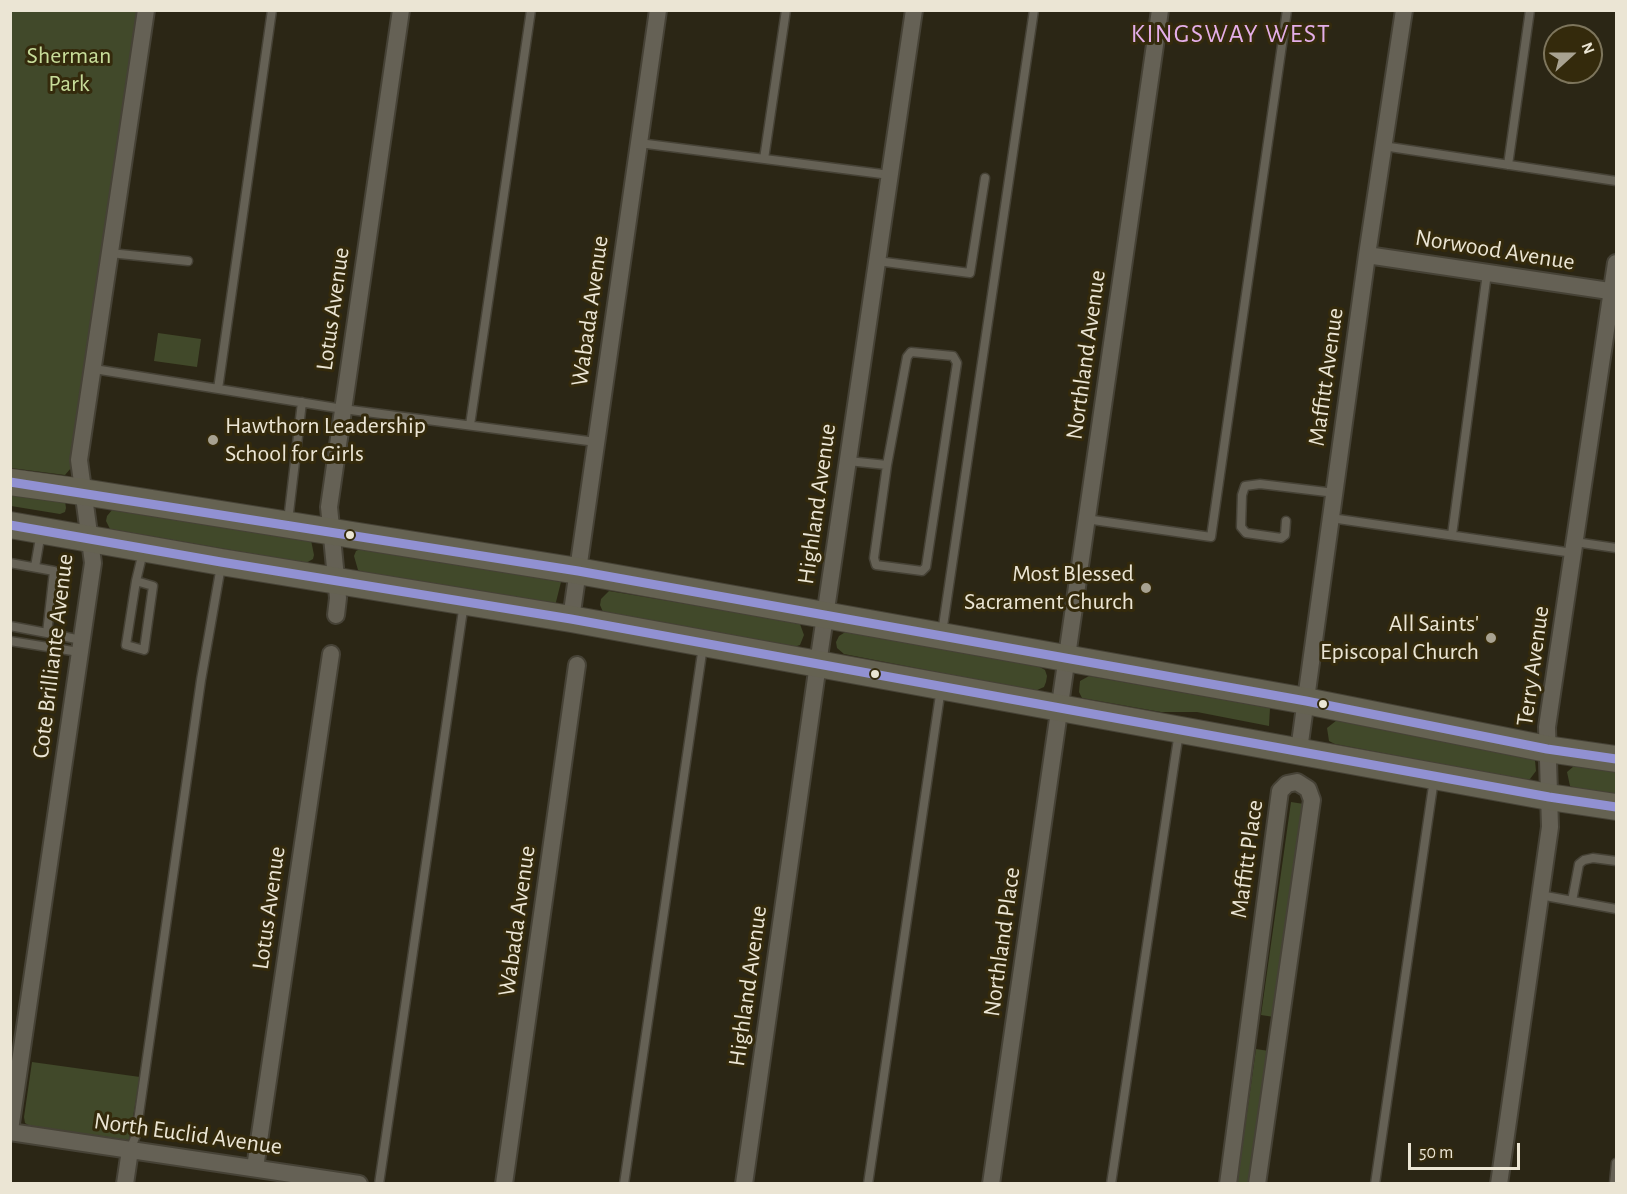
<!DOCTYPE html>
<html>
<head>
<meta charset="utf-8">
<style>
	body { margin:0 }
	#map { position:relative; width:1627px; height:1194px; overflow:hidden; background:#2b2615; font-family:"Alegreya Sans",sans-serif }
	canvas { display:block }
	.frame { position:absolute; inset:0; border:12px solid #ebe5d4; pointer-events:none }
	.north { position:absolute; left:1543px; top:24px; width:60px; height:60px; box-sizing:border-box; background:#342a0c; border:2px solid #7d755c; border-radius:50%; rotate:69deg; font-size:16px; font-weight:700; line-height:24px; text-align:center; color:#ebe5d4 }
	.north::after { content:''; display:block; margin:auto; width:21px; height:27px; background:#a8a291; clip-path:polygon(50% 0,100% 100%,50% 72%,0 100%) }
	.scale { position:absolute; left:1408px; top:1143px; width:112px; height:27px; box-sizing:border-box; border:3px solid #ebe5d4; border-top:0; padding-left:8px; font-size:18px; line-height:21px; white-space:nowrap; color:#ebe5d4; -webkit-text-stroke:4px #342a0c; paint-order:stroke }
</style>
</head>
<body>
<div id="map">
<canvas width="1627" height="1194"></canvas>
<div class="frame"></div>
<div class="north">N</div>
<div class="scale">50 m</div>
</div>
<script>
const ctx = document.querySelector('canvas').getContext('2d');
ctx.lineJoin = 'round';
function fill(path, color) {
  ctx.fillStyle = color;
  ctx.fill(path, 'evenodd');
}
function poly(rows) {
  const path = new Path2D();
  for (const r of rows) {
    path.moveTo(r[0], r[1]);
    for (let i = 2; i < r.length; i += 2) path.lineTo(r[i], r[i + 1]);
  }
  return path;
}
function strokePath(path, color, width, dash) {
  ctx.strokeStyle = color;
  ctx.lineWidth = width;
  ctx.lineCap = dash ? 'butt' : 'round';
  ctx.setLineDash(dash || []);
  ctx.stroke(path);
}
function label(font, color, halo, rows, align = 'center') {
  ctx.font = font + ' "Alegreya Sans",sans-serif';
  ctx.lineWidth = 6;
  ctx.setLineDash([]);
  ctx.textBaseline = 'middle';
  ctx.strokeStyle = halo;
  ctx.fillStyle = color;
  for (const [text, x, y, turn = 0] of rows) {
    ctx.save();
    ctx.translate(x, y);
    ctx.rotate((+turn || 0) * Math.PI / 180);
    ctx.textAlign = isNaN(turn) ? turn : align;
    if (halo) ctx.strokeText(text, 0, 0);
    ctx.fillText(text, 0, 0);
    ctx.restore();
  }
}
const green = poly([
	[10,11,138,11,71,468,65,475,11,468],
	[158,333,201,339,197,367,154,361],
	[10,492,65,501,66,508,65,512,60,514,11,506],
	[118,509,311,540,314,555,313,559,306,563,110,529,106,521,107,516,112,510],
	[364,547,561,582,555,606,362,572,358,570,354,556,356,551],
	[609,591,795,622,800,624,804,635,800,645,794,647,603,612,600,605,601,599],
	[847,631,1038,666,1045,670,1047,676,1046,682,1044,687,1035,691,844,654,837,648,836,642,839,636],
	[1089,676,1270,708,1269,726,1197,712,1161,712,1082,698,1079,692,1080,681],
	[1337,720,1531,758,1535,760,1536,771,1530,779,1526,780,1335,744,1329,741,1327,728],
	[1574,766,1616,772,1616,794,1575,788,1570,786,1567,772],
	[1291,802,1304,804,1274,1017,1261,1015],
	[1256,1049,1269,1051,1250,1183,1237,1184],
	[32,1062,140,1077,129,1140,30,1126,25,1123,24,1117]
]);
const service = poly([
	[639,143,890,175],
	[1383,146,1616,181],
	[764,159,786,10],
	[1508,165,1530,10],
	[110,253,188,261],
	[877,261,970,273,985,178],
	[94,369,343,409,596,442],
	[218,389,272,10],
	[470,425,531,10],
	[848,461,887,465,874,558,876,565,922,571,926,567,957,363,953,356,911,352,907,357,887,465],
	[1331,518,1573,553],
	[1086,519,1211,537,1287,10],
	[288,521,302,402],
	[1286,521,1285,535,1281,538,1246,533,1241,527,1242,495,1245,486,1260,484,1335,493],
	[1452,535,1487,273],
	[1575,542,1616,548],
	[10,563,54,571,47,633,81,640],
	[35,567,41,532],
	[136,581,153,586,144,650,126,645,136,581,143,552],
	[10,626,47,633],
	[942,633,1034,10],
	[10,641,79,652],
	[1540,895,1616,909],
	[1572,901,1579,864,1584,860,1593,858,1616,861],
	[130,1150,136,1135,201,680,221,566],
	[379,1184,464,603],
	[624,1184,703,646],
	[868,1184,941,688],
	[1111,1184,1179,732],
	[1375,1184,1434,779],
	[1614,1184,1616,1163]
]);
const minor = poly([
	[1367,255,1616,292],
	[336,615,338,598,329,507,401,10],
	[571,619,658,10],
	[1299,750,1367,255,1404,10],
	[10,1130,93,563,79,460,146,10],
	[10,1132,359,1184],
	[255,1168,331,654],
	[125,1184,130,1150],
	[504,1184,577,665],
	[744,1184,818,664,914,10],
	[991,1184,1160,10],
	[1228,1184,1280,791,1287,784,1297,782,1308,789,1312,800,1257,1184],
	[1499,1184,1550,827,1547,727,1616,263]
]);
const primary = poly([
	[10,482,83,492,578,571,1306,701,1547,749,1616,759],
	[10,525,221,562,571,619,1549,797,1616,807]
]);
const bus1 = poly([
	[10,482,578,571,1306,701,1547,749,1616,759],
	[10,525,221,562,571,619,1549,797,1616,807]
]);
const markers = [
	[213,440,6,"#a8a291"],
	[350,535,5,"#ebe5d4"],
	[1146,588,6,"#a8a291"],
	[1491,638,6,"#a8a291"],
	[875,674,5,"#ebe5d4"],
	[1323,704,5,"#ebe5d4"]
];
const parkNames = [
	["Sherman",69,56],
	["Park",69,84]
];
const streetNames = [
	["Norwood Avenue",1495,250,9],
	["Lotus Avenue",333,309,-82],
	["Wabada Avenue",590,311,-82],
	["Northland Avenue",1086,355,-82],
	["Maffitt Avenue",1326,377,-82],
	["Highland Avenue",817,504,-82],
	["Cote Brilliante Avenue",53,656,-83],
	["Terry Avenue",1533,666,-82],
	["Maffitt Place",1247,859,-82],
	["Lotus Avenue",269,908,-82],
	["Wabada Avenue",517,921,-82],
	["Northland Place",1002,942,-82],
	["Highland Avenue",748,986,-82],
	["North Euclid Avenue",188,1134,8]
];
const poiNames = [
	["Hawthorn Leadership",225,426,"left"],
	["School for Girls",225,454,"left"],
	["Most Blessed",1134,574],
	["Sacrament Church",1134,602],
	["All Saints'",1479,624],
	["Episcopal Church",1479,652]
];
const neighbourhoodNames = [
	["KINGSWAY WEST",1231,34]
];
fill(green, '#41492a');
strokePath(service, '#464236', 11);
strokePath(minor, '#464236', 20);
strokePath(primary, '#464236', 28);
strokePath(service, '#656155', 8);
strokePath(minor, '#656155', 16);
strokePath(primary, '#656252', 26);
strokePath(bus1, '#9191d2', 9);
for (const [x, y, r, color] of markers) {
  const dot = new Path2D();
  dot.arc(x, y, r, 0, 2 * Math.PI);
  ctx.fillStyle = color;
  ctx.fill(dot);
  strokePath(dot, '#342a0c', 2);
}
label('24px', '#c8dd9a', '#342a0c', parkNames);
label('24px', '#ebe5d4', '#342a0c', streetNames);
label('24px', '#ebe5d4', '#342a0c', poiNames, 'right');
ctx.letterSpacing = '1.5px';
label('26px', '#e4aee8', '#342a0c', neighbourhoodNames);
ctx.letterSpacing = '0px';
</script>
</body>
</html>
